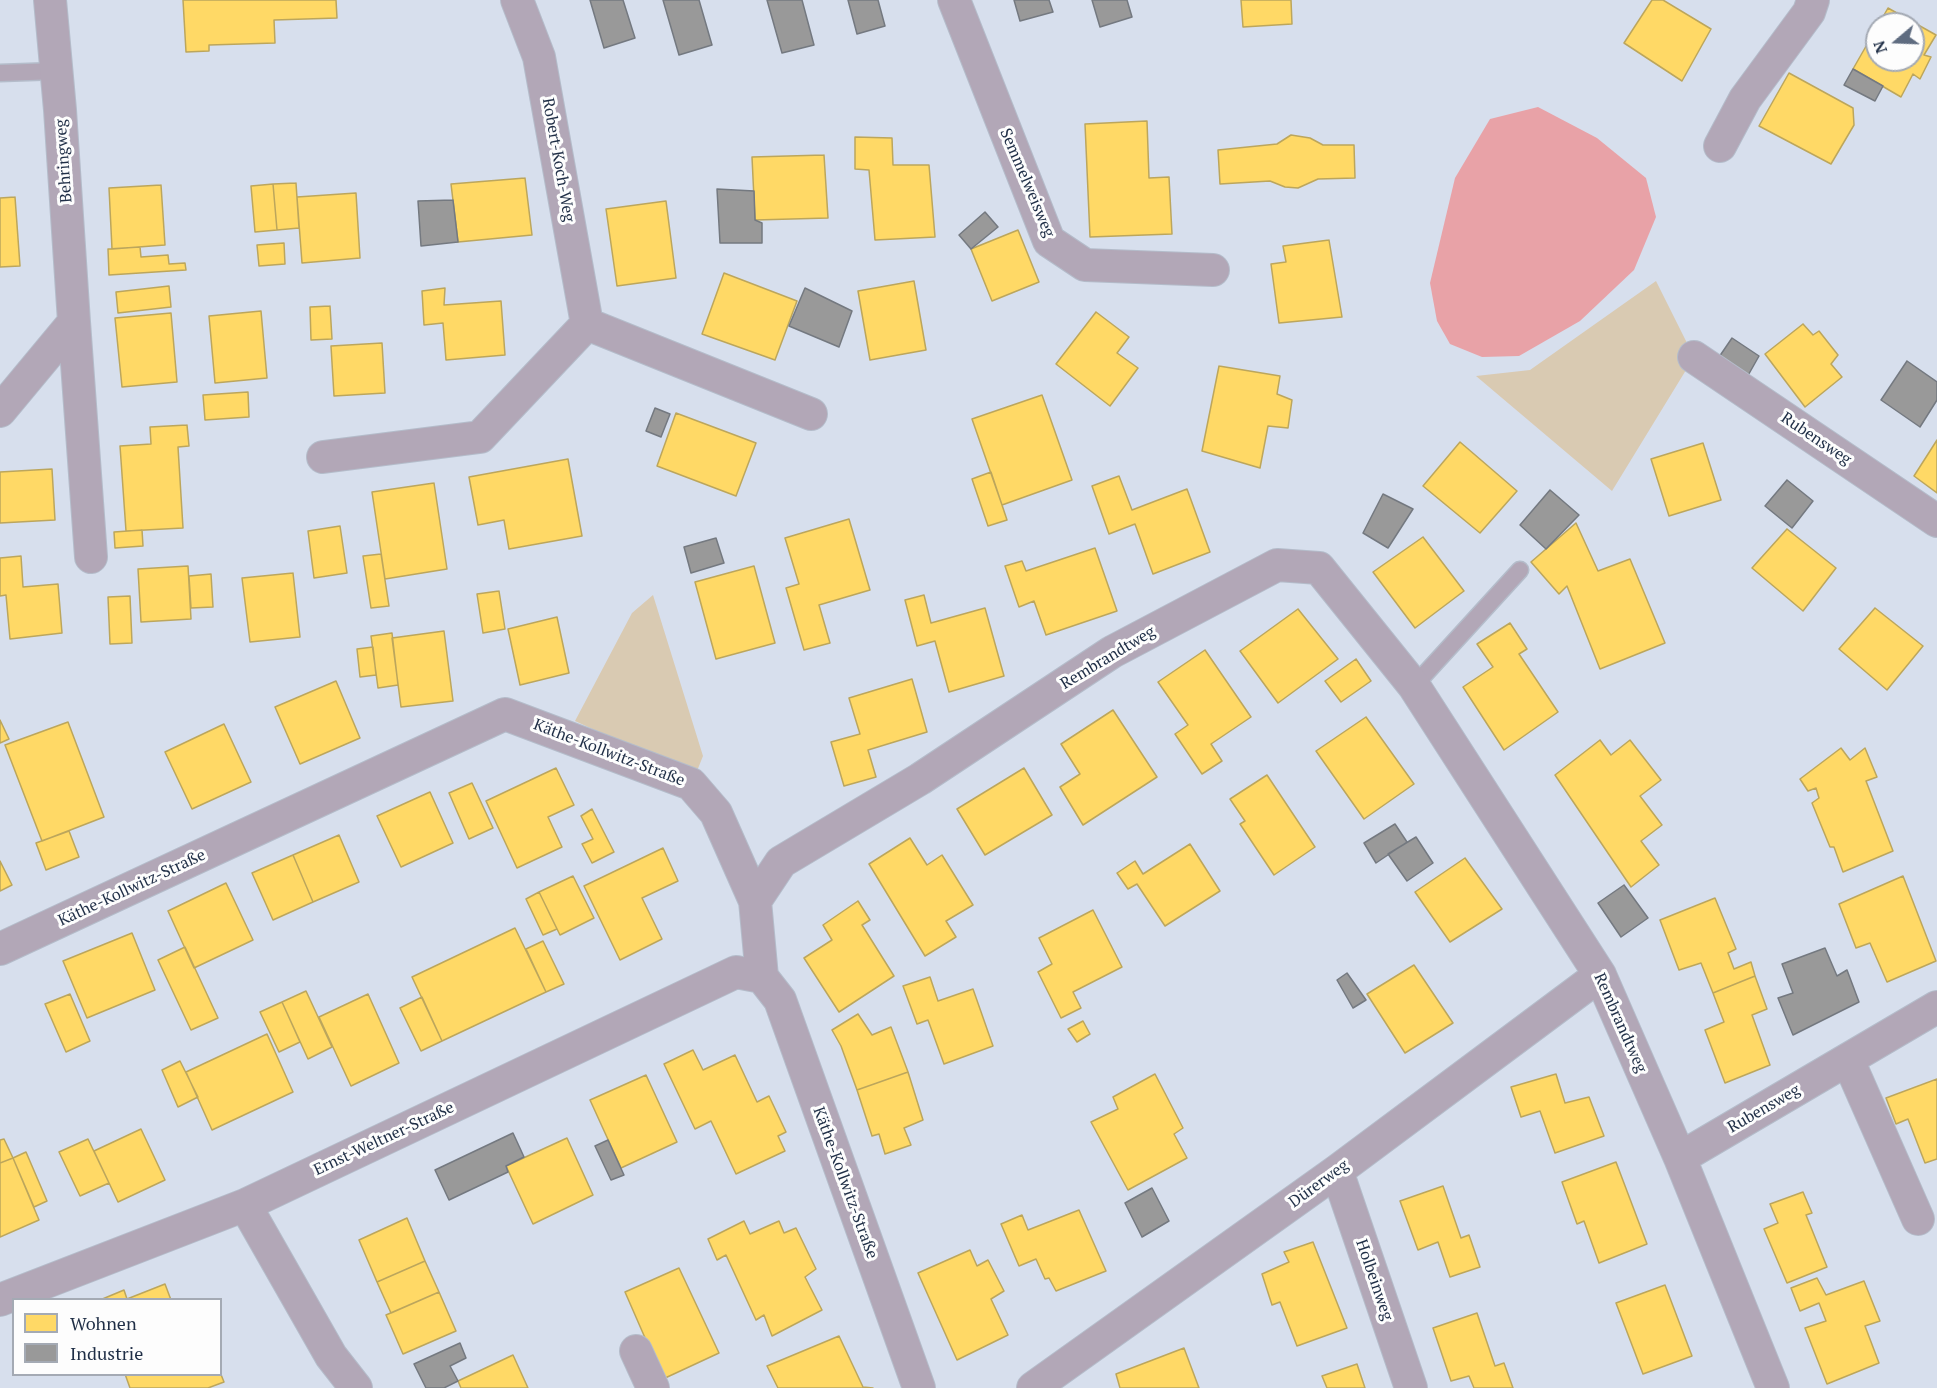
<!DOCTYPE html>
<html>
<head>
<meta charset="utf-8">
<style>
	body { margin:0 }
	#map { position:relative; width:1937px; height:1388px; overflow:hidden; background:#d7dfed; font-family:"PT Serif",serif }
	canvas { display:block }
	.legend { position:absolute; left:12px; top:1298px; width:210px; height:78px; box-sizing:border-box; background:#fdfdfd; border:2px solid #a4aab4; margin:0; padding:8px 10px; list-style:none; font-size:18px; color:#1f2e46 }
	.legend li { display:flex; align-items:center; gap:12px; height:30px }
	.legend b { width:30px; border:2px solid #a4aab4 }
	.north { position:absolute; left:1865px; top:12px; width:60px; height:60px; box-sizing:border-box; background:#fdfdfd; border:2px solid #a4aab4; border-radius:50%; rotate:251deg; font-size:16px; font-weight:700; line-height:24px; text-align:center; color:#1f2e46 }
	.north::after { content:''; display:block; margin:auto; width:21px; height:27px; background:#5f6c80; clip-path:polygon(50% 0,100% 100%,50% 72%,0 100%) }
</style>
</head>
<body>
<div id="map">
<canvas width="1937" height="1388"></canvas>
<ul class="legend">
<li><b style="height:16px;background:#ffd966"></b>Wohnen</li>
<li><b style="height:16px;background:#999"></b>Industrie</li>
</ul>
<div class="north">N</div>
</div>
<script>
const ctx = document.querySelector('canvas').getContext('2d');
ctx.lineJoin = 'round';
function fill(path, color) {
  ctx.fillStyle = color;
  ctx.fill(path, 'evenodd');
}
function poly(rows) {
  const path = new Path2D();
  for (const r of rows) {
    path.moveTo(r[0], r[1]);
    for (let i = 2; i < r.length; i += 2) path.lineTo(r[i], r[i + 1]);
  }
  return path;
}
function strokePath(path, color, width, dash) {
  ctx.strokeStyle = color;
  ctx.lineWidth = width;
  ctx.lineCap = dash ? 'butt' : 'round';
  ctx.setLineDash(dash || []);
  ctx.stroke(path);
}
function label(font, color, halo, rows, align = 'center') {
  ctx.font = font + ' "PT Serif",serif';
  ctx.lineWidth = 6;
  ctx.setLineDash([]);
  ctx.textBaseline = 'middle';
  ctx.strokeStyle = halo;
  ctx.fillStyle = color;
  for (const [text, x, y, turn = 0] of rows) {
    ctx.save();
    ctx.translate(x, y);
    ctx.rotate((+turn || 0) * Math.PI / 180);
    ctx.textAlign = isNaN(turn) ? turn : align;
    if (halo) ctx.strokeText(text, 0, 0);
    ctx.fillText(text, 0, 0);
    ctx.restore();
  }
}
const green = poly([
	[1656,281,1694,357,1612,491,1476,376,1530,370],
	[653,595,703,756,695,776,575,721,632,613]
]);
const water = poly([
	[1538,107,1597,138,1646,178,1656,217,1634,270,1580,321,1519,356,1482,357,1450,344,1437,321,1430,283,1455,178,1490,119]
]);
const homes = poly([
	[183,0,336,0,337,18,274,20,275,43,209,45,209,51,186,52,183,0],
	[1241,0,1291,0,1292,24,1243,27,1241,0],
	[1652,0,1663,0,1711,29,1682,81,1624,43,1652,0],
	[1888,8,1936,35,1924,55,1931,57,1920,79,1913,74,1901,97,1853,69,1877,27,1877,60,1913,60,1913,24,1879,24,1888,8],
	[1789,73,1853,108,1854,125,1831,164,1759,126,1789,73],
	[1147,121,1149,178,1169,177,1172,234,1090,237,1085,124,1147,121],
	[1291,135,1310,138,1323,145,1354,145,1355,178,1318,179,1298,188,1285,187,1270,181,1220,184,1218,150,1277,144,1291,135],
	[855,137,892,138,893,165,929,165,935,237,875,240,869,170,855,169,855,137],
	[824,155,828,218,755,220,752,157,824,155],
	[525,178,532,235,458,242,451,184,525,178],
	[296,183,299,228,277,230,273,184,296,183],
	[273,184,277,230,255,232,251,186,273,184],
	[161,185,165,245,112,249,109,188,161,185],
	[356,193,360,258,302,263,297,197,356,193],
	[15,197,20,266,0,267,0,198,15,197],
	[666,201,676,278,617,286,606,209,666,201],
	[1018,230,1039,282,992,301,971,249,1018,230],
	[1329,240,1342,317,1279,323,1271,264,1286,262,1283,246,1329,240],
	[284,243,285,264,259,266,257,245,284,243],
	[140,247,141,257,168,255,169,264,185,263,186,270,109,275,108,249,140,247],
	[724,273,797,301,775,360,702,334,724,273],
	[914,281,926,350,870,360,858,291,914,281],
	[169,286,171,307,118,313,116,292,169,286],
	[445,288,444,305,501,301,505,355,446,360,443,323,424,325,422,291,445,288],
	[330,306,332,339,311,340,310,307,330,306],
	[261,311,267,378,215,383,209,316,261,311],
	[1096,312,1129,337,1117,353,1138,368,1110,406,1056,364,1096,312],
	[171,313,177,382,122,387,115,318,171,313],
	[1803,324,1813,335,1819,331,1838,355,1831,364,1842,377,1805,407,1765,354,1803,324],
	[382,343,385,393,334,396,331,346,382,343],
	[1219,366,1280,376,1277,394,1292,400,1288,428,1268,426,1260,468,1202,451,1219,366],
	[248,392,249,417,205,420,203,395,248,392],
	[1042,395,1072,480,1002,505,972,419,1042,395],
	[676,413,756,443,736,496,657,466,676,413],
	[187,425,189,446,178,447,183,528,126,531,120,446,151,444,150,427,187,425],
	[1937,440,1937,493,1914,476,1937,440],
	[1460,442,1517,491,1480,533,1423,486,1460,442],
	[1703,443,1721,500,1669,516,1651,459,1703,443],
	[568,459,582,536,509,549,504,520,478,525,469,477,568,459],
	[52,469,55,520,0,523,0,472,52,469],
	[991,472,1007,520,988,526,972,479,991,472],
	[1119,476,1132,510,1187,489,1210,552,1153,574,1135,524,1109,534,1092,486,1119,476],
	[434,483,447,569,385,579,372,492,434,483],
	[849,519,870,590,819,605,830,643,804,650,786,588,799,584,785,538,849,519],
	[1576,523,1598,571,1630,559,1665,643,1600,669,1567,586,1559,594,1531,562,1576,523],
	[340,526,347,573,314,578,308,531,340,526],
	[1787,529,1836,568,1803,611,1752,568,1787,529],
	[142,530,143,546,115,548,114,532,142,530],
	[1423,537,1464,591,1415,628,1373,572,1423,537],
	[1095,548,1117,611,1046,635,1034,601,1019,607,1005,566,1022,561,1026,571,1095,548],
	[381,554,389,606,371,608,363,556,381,554],
	[21,556,23,587,58,584,62,633,10,639,6,595,0,596,0,558,21,556],
	[188,566,191,619,141,622,138,569,188,566],
	[754,566,775,643,716,659,695,582,754,566],
	[293,573,300,637,250,642,242,578,293,573],
	[211,574,213,607,191,608,189,576,211,574],
	[499,591,505,629,483,633,477,594,499,591],
	[924,595,931,623,985,608,1004,676,949,692,935,641,917,646,905,600,924,595],
	[130,596,132,643,110,644,108,597,130,596],
	[1875,608,1923,646,1887,690,1839,649,1875,608],
	[1298,609,1338,659,1278,703,1240,651,1298,609],
	[557,617,569,673,520,685,508,629,557,617],
	[1510,623,1527,649,1519,654,1558,712,1504,750,1463,687,1493,667,1477,644,1510,623],
	[444,631,453,701,401,707,392,638,444,631],
	[392,633,398,685,378,688,371,636,392,633],
	[373,647,376,675,360,677,357,649,373,647],
	[1205,650,1251,717,1211,744,1222,761,1202,774,1175,734,1188,725,1158,682,1205,650],
	[1356,659,1371,681,1341,702,1325,681,1356,659],
	[912,679,927,732,868,750,876,777,844,786,831,742,860,734,849,698,912,679],
	[336,681,360,738,300,764,275,707,336,681],
	[1113,710,1157,777,1083,825,1060,787,1080,774,1061,744,1113,710],
	[1366,717,1414,784,1364,819,1316,751,1366,717],
	[0,720,9,739,0,743,0,720],
	[68,722,104,817,42,841,5,745,68,722],
	[224,724,251,782,192,809,165,752,224,724],
	[1600,740,1611,755,1630,740,1661,780,1640,796,1662,825,1641,841,1659,865,1631,887,1555,775,1600,740],
	[1841,748,1850,760,1865,748,1877,777,1866,781,1893,851,1843,872,1834,847,1830,847,1812,803,1819,798,1816,788,1808,791,1800,779,1841,748],
	[556,768,574,805,548,817,562,847,517,868,486,801,556,768],
	[1024,768,1052,815,985,855,957,809,1024,768],
	[1267,775,1315,847,1274,875,1240,824,1245,821,1230,799,1267,775],
	[472,783,493,828,469,839,449,793,472,783],
	[430,792,453,843,401,867,377,816,430,792],
	[592,809,614,852,592,863,582,844,593,839,581,816,592,809],
	[69,831,79,857,46,870,36,843,69,831],
	[339,835,359,882,313,902,293,855,339,835],
	[910,838,927,865,942,855,973,905,946,921,956,937,925,956,869,864,910,838],
	[1190,844,1220,891,1165,926,1137,884,1128,889,1117,873,1135,861,1143,874,1190,844],
	[663,848,678,881,642,898,662,939,620,960,584,886,663,848],
	[293,855,313,902,273,920,252,873,293,855],
	[1465,858,1502,909,1450,942,1415,892,1465,858],
	[0,861,12,885,0,891,0,861],
	[573,876,594,918,560,935,539,892,573,876],
	[1903,876,1936,961,1887,982,1870,943,1856,948,1839,904,1903,876],
	[226,883,253,940,194,968,168,911,226,883],
	[539,892,557,929,543,935,526,899,539,892],
	[1715,898,1736,949,1728,953,1734,969,1751,962,1755,976,1713,993,1701,963,1679,970,1660,920,1715,898],
	[858,901,870,920,862,925,894,976,839,1012,804,958,832,940,823,925,858,901],
	[1093,910,1122,967,1073,992,1081,1008,1061,1018,1038,972,1052,964,1039,938,1093,910],
	[515,928,546,992,442,1041,412,977,515,928],
	[132,933,155,990,87,1018,63,961,132,933],
	[543,941,564,984,546,992,526,949,543,941],
	[185,947,218,1018,191,1030,158,960,185,947],
	[1414,965,1453,1023,1405,1053,1367,994,1414,965],
	[1755,976,1767,1009,1752,1015,1770,1065,1725,1083,1705,1030,1724,1022,1713,993,1755,976],
	[930,977,938,1001,973,989,993,1046,944,1064,928,1020,917,1024,903,986,930,977],
	[306,991,332,1047,308,1059,282,1002,306,991],
	[70,994,90,1041,66,1052,45,1004,70,994],
	[368,994,399,1063,351,1086,319,1017,368,994],
	[422,997,442,1041,421,1051,400,1008,422,997],
	[282,1002,300,1042,279,1052,260,1012,282,1002],
	[858,1014,872,1035,891,1027,908,1072,857,1090,841,1046,832,1030,858,1014],
	[1083,1021,1090,1034,1077,1042,1068,1029,1083,1021],
	[267,1034,293,1092,212,1130,186,1072,267,1034],
	[693,1050,703,1070,735,1055,757,1102,769,1096,786,1132,778,1136,785,1151,736,1174,711,1121,695,1129,664,1064,693,1050],
	[180,1061,198,1097,178,1107,162,1070,180,1061],
	[908,1072,923,1120,904,1128,911,1145,885,1154,879,1134,872,1136,857,1090,908,1072],
	[1155,1074,1183,1128,1174,1134,1187,1158,1128,1190,1091,1122,1118,1109,1113,1097,1155,1074],
	[1556,1074,1565,1103,1589,1097,1604,1136,1555,1153,1540,1111,1521,1117,1511,1087,1556,1074],
	[646,1075,677,1142,621,1168,590,1100,646,1075],
	[1937,1079,1937,1159,1925,1163,1908,1119,1896,1124,1886,1098,1937,1079],
	[141,1129,165,1180,118,1202,94,1151,141,1129],
	[567,1138,593,1195,533,1224,506,1166,567,1138],
	[4,1139,13,1158,0,1163,0,1140,4,1139],
	[88,1139,109,1183,80,1196,59,1152,88,1139],
	[26,1152,47,1201,34,1207,13,1158,26,1152],
	[13,1158,39,1220,0,1237,0,1163,13,1158],
	[1616,1162,1647,1244,1599,1263,1584,1221,1577,1224,1562,1182,1616,1162],
	[1443,1186,1461,1238,1469,1235,1480,1267,1450,1277,1438,1242,1418,1250,1400,1201,1443,1186],
	[1803,1192,1812,1213,1806,1215,1827,1267,1787,1283,1764,1229,1778,1223,1770,1204,1803,1192],
	[1079,1210,1106,1271,1056,1291,1049,1278,1045,1279,1036,1259,1019,1266,1001,1224,1022,1215,1028,1230,1079,1210],
	[407,1218,425,1261,377,1282,359,1240,407,1218],
	[744,1221,750,1234,779,1221,784,1233,796,1228,816,1269,805,1277,822,1310,772,1336,764,1315,756,1320,726,1255,717,1260,708,1239,744,1221],
	[1313,1242,1347,1328,1297,1346,1280,1302,1272,1305,1262,1274,1289,1262,1284,1252,1313,1242],
	[970,1250,977,1266,988,1260,1004,1291,991,1299,1008,1335,957,1360,918,1273,970,1250],
	[425,1261,439,1292,391,1313,377,1282,425,1261],
	[679,1268,719,1353,663,1379,625,1292,679,1268],
	[1817,1278,1826,1295,1864,1281,1880,1321,1865,1326,1879,1363,1827,1384,1805,1328,1826,1321,1819,1303,1800,1311,1791,1288,1817,1278],
	[165,1284,171,1300,100,1300,124,1290,127,1299,165,1284],
	[1665,1285,1692,1356,1643,1374,1616,1303,1665,1285],
	[439,1292,456,1331,403,1354,386,1315,439,1292],
	[1477,1313,1495,1366,1504,1363,1513,1388,1474,1388,1469,1376,1451,1381,1433,1328,1477,1313],
	[839,1336,863,1387,873,1388,778,1388,767,1366,839,1336],
	[1184,1348,1199,1388,1120,1388,1116,1374,1184,1348],
	[513,1355,528,1388,461,1388,458,1381,513,1355],
	[1357,1364,1365,1388,1327,1388,1322,1376,1357,1364],
	[220,1372,224,1382,208,1388,130,1388,125,1374,220,1374,220,1372]
]);
const industry = poly([
	[590,0,623,0,635,38,604,48,590,0],
	[663,0,699,0,712,45,679,55,663,0],
	[767,0,802,0,814,45,782,53,767,0],
	[848,0,878,0,885,26,857,34,848,0],
	[1014,0,1049,0,1053,12,1020,21,1014,0],
	[1092,0,1127,0,1132,17,1100,27,1092,0],
	[1853,69,1883,86,1875,101,1844,85,1853,69],
	[717,189,754,191,755,220,762,223,762,243,720,243,717,189],
	[453,200,458,242,421,246,418,201,453,200],
	[985,212,998,227,971,249,959,235,985,212],
	[805,288,852,311,839,347,789,326,805,288],
	[1732,338,1759,356,1746,379,1717,360,1732,338],
	[1907,361,1937,382,1937,400,1920,427,1881,400,1907,361],
	[655,408,670,414,661,437,646,431,655,408],
	[1787,480,1813,501,1792,528,1765,506,1787,480],
	[1550,490,1579,515,1546,549,1520,525,1550,490],
	[1383,494,1413,509,1388,548,1363,533,1383,494],
	[716,538,724,563,691,573,684,547,716,538],
	[1395,824,1407,842,1376,863,1364,843,1395,824],
	[1416,837,1433,863,1407,881,1388,854,1416,837],
	[1624,885,1648,918,1621,937,1598,903,1624,885],
	[1825,948,1837,976,1847,970,1859,1002,1793,1035,1778,998,1793,993,1782,964,1825,948],
	[1347,973,1366,1000,1353,1008,1337,980,1347,973],
	[513,1133,524,1157,506,1166,508,1172,449,1200,435,1170,513,1133],
	[608,1140,624,1175,611,1180,595,1146,608,1140],
	[1152,1188,1169,1221,1142,1237,1125,1203,1152,1188],
	[460,1343,466,1358,450,1366,458,1381,444,1388,426,1388,414,1364,460,1343]
]);
const lane = poly([
	[0,73,57,71],
	[1414,686,1520,570]
]);
const street = poly([
	[517,0,539,57,587,324,811,414],
	[954,0,1049,241,1085,265,1213,270],
	[1720,146,1745,99,1809,12,1813,0],
	[74,322,91,557],
	[1694,357,1937,521],
	[0,411,74,322,60,110,50,0],
	[323,457,480,437,587,324],
	[755,901,781,862,920,779,1112,652,1277,565,1319,568,1414,686,1600,975,1680,1158,1773,1388],
	[0,949,505,714,691,784,716,813,755,901,762,977,780,1000,919,1388],
	[1848,1060,1918,1219],
	[1680,1158,1937,1007],
	[1337,1171,1411,1388],
	[245,1205,331,1356,356,1388],
	[0,1300,245,1205,736,972,762,977],
	[636,1351,653,1388],
	[1033,1388,1337,1171,1600,975]
]);
const streetNames = [
	["Robert-Koch-Weg",558,160,80],
	["Behringweg",64,161,-94],
	["Semmelweisweg",1027,183,67],
	["Rubensweg",1816,439,34],
	["Rembrandtweg",1108,658,-31],
	["Käthe-Kollwitz-Straße",609,753,21],
	["Käthe-Kollwitz-Straße",132,888,-25],
	["Rembrandtweg",1620,1023,66],
	["Rubensweg",1764,1109,-30],
	["Ernst-Weltner-Straße",384,1139,-25],
	["Käthe-Kollwitz-Straße",845,1183,70],
	["Dürerweg",1319,1184,-36],
	["Holbeinweg",1374,1280,71]
];
fill(green, '#d9cab2');
fill(water, '#e8a2a7');
fill(homes, '#ffd966');
strokePath(homes, '#bca65c', 1.5);
fill(industry, '#999');
strokePath(industry, '#747980', 1.5);
strokePath(lane, '#b4bcca', 19);
strokePath(street, '#b4bcca', 34);
strokePath(lane, '#b2a7b7', 16);
strokePath(street, '#b2a7b7', 32);
label('16px', '#1f2e46', '#fdfdfd', streetNames);
</script>
</body>
</html>
